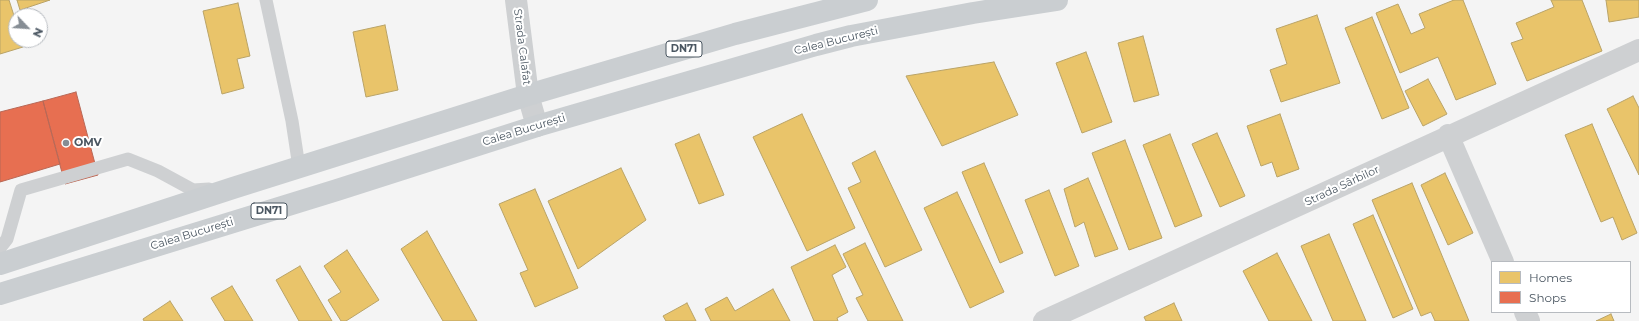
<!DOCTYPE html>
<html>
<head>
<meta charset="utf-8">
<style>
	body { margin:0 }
	#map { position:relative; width:1639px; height:321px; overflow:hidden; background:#f4f4f4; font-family:Montserrat,sans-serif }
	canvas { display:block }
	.legend { position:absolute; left:1491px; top:261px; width:140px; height:52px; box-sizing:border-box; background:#fff; border:1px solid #b7bbc0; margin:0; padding:5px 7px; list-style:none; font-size:12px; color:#4a5661 }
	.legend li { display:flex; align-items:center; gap:8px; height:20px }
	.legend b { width:20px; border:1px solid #b7bbc0 }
	.north { position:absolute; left:8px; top:8px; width:40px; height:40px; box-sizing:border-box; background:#fff; border:1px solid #b7bbc0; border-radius:50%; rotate:115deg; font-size:11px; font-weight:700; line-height:16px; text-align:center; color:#4a5661 }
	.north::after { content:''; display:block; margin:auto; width:14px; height:18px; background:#868d94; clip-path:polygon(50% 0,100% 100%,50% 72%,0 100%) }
</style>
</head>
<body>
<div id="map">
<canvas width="1639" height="321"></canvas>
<ul class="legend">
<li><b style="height:11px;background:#e9c46a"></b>Homes</li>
<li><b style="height:11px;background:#e76f51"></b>Shops</li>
</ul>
<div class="north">N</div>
</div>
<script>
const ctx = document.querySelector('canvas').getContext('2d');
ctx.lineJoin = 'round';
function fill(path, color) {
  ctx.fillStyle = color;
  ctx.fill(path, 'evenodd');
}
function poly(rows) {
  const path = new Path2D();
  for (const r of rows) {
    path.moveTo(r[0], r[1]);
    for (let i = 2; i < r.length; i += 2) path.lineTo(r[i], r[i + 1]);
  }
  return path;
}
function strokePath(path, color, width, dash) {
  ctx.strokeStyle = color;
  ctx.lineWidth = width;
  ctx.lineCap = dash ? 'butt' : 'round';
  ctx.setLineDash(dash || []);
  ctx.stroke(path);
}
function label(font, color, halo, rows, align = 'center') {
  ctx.font = font + ' Montserrat,sans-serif';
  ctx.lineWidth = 4;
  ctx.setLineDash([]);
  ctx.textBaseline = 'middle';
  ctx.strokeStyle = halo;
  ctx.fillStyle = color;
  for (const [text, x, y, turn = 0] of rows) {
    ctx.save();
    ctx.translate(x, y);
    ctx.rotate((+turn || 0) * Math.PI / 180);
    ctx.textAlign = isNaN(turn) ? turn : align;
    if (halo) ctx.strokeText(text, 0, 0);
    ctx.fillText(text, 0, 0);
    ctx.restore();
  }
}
const homes = poly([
	[0,0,9,0,16,22,16,40,21,40,23,47,0,54,0,0],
	[17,0,50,0,20,10,17,0],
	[1454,0,1463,0,1496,84,1456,100,1438,57,1400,73,1376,13,1398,4,1411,34,1425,28,1419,14,1454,0],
	[1551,0,1582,0,1602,51,1527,81,1511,43,1523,39,1516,23,1554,7,1551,0],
	[1606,0,1639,0,1639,17,1609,22,1606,0],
	[238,3,250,56,237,59,244,88,222,94,203,11,238,3],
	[1317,15,1340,83,1281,102,1270,70,1287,64,1276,29,1317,15],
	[1372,17,1409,108,1382,119,1345,28,1372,17],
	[385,25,398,90,366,97,353,32,385,25],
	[1143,36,1159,95,1134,102,1118,43,1143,36],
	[1086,52,1112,122,1082,133,1056,63,1086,52],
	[994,62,1018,115,942,146,906,76,994,62],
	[1428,79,1447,114,1423,126,1405,91,1428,79],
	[1633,96,1639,108,1639,175,1607,109,1633,96],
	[802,114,855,228,807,251,753,137,802,114],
	[1280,114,1299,169,1277,177,1272,162,1261,166,1247,126,1280,114],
	[1592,124,1637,233,1622,240,1613,217,1601,222,1565,135,1592,124],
	[1217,133,1245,196,1220,207,1192,144,1217,133],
	[699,134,724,195,699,204,675,144,699,134],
	[1170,134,1202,216,1175,227,1143,145,1170,134],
	[1125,140,1162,238,1129,250,1092,153,1125,140],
	[875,151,922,250,885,267,848,188,861,182,852,163,875,151],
	[984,163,1023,253,1000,263,962,172,984,163],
	[621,168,646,220,578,269,548,201,621,168],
	[1445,173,1473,233,1448,245,1421,185,1445,173],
	[1088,178,1118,249,1095,257,1084,222,1075,227,1064,189,1088,178],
	[1412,183,1469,321,1435,321,1431,312,1421,316,1372,200,1412,183],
	[535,189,578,288,535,307,520,273,528,270,499,204,535,189],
	[1049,190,1079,266,1055,276,1025,200,1049,190],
	[957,192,1004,292,970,308,924,208,957,192],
	[1373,215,1413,309,1393,318,1353,224,1373,215],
	[427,231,477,321,443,321,401,249,427,231],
	[1329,234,1366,321,1333,321,1301,246,1329,234],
	[865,243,903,321,868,321,856,298,863,295,843,254,865,243],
	[835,245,846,267,832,275,848,312,837,318,838,321,814,321,791,267,835,245],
	[347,250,379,300,346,321,341,321,328,300,341,292,324,266,347,250],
	[1277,253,1312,321,1269,321,1243,271,1277,253],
	[300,266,332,321,299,321,276,280,300,266],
	[232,286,253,321,225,321,211,298,232,286],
	[773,289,790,321,711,321,705,309,727,297,735,311,773,289],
	[170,301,183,321,144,321,143,319,170,301],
	[687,303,696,321,666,321,663,316,687,303],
	[1174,303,1182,321,1146,321,1144,317,1174,303],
	[1611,314,1614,321,1596,321,1611,314]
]);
const shops = poly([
	[76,92,98,175,65,184,43,101,76,92],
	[43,101,60,164,0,182,0,112,43,101]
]);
const lane = poly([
	[266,0,292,121,299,167],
	[0,248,7,239,21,190,128,159,158,171,193,190,209,189]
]);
const street = poly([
	[516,0,528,95,537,126],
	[1448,135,1503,262],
	[1525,312,1529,321],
	[1044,321,1639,50]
]);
const primary = poly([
	[0,264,233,188,528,95,735,34,867,0],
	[0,294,337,190,537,126,816,45,851,36,973,13,1057,0]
]);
const markers = [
	[66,143,4,"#868d94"]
];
const shields = [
	[684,49,36],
	[269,211,36]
];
const shieldNames = [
	["DN71",684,49],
	["DN71",269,211]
];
const streetNames = [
	["Calea București",836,41,-14],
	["Strada Calafat",522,47,83],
	["Calea București",524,130,-17],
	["Strada Sârbilor",1342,186,-25],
	["Calea București",192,234,-17]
];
const poiNames = [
	["OMV",74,143]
];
fill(homes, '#e9c46a');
strokePath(homes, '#b9a367', 1);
fill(shops, '#e76f51');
strokePath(shops, '#b86856', 1);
strokePath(lane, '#ced0d2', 13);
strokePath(street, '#ced0d2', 22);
strokePath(primary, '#caced1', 22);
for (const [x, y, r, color] of markers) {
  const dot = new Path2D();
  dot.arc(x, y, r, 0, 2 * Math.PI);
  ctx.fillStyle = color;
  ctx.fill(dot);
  strokePath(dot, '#fff', 1.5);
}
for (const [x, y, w] of shields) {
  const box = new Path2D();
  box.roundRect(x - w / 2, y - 8, w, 16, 3);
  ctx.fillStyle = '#fff';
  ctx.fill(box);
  strokePath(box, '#4a5661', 1);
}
label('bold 10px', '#4a5661', null, shieldNames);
label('11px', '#4a5661', '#fff', streetNames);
label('bold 11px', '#4a5661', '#fff', poiNames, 'left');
</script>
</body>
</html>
